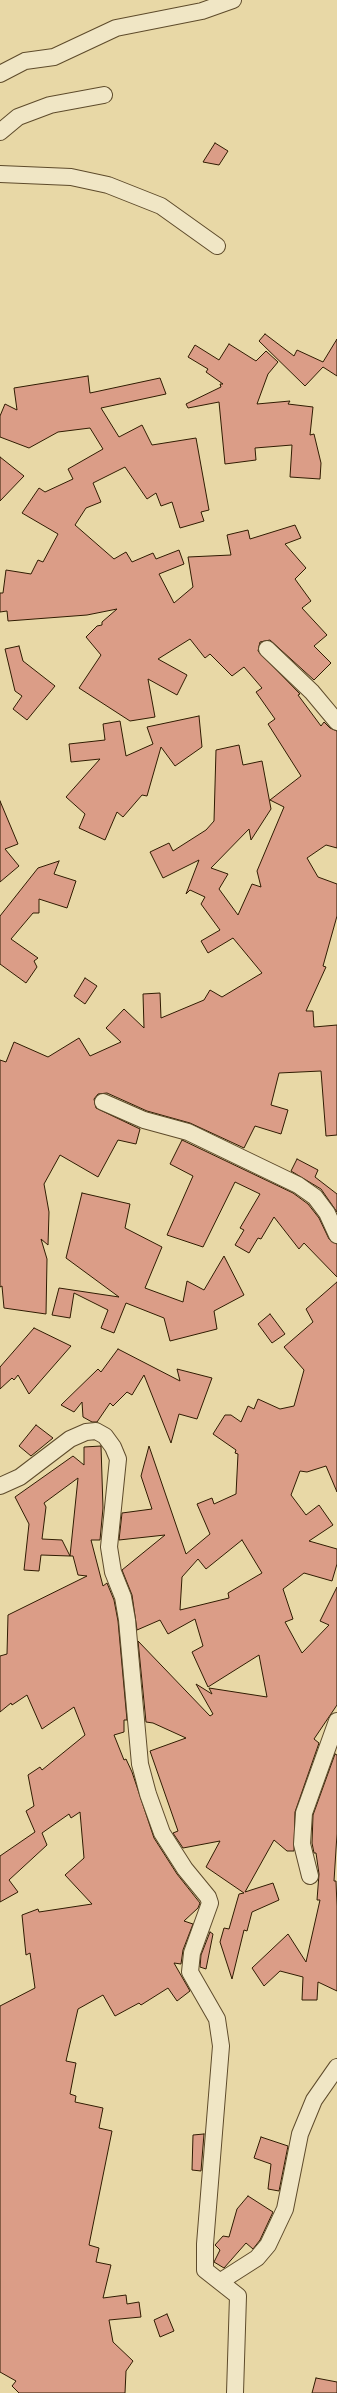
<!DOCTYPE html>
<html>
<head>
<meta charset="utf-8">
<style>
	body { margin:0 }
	canvas { display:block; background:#e8d8a6 }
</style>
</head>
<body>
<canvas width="337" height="2393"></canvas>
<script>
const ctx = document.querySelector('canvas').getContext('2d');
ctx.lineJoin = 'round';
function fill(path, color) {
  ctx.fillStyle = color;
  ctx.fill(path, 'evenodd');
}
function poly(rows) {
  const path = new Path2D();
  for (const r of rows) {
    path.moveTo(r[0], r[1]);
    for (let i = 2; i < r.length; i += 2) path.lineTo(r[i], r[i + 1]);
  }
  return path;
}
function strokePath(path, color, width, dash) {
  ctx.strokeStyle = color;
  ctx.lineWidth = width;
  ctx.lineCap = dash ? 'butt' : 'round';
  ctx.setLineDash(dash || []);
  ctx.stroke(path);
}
const building = poly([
	[215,143,228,151,219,165,203,162,215,143],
	[265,334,294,356,297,350,323,362,337,339,337,376,323,367,305,386,259,341,265,334],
	[229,344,256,361,266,351,278,362,268,374,257,404,290,401,288,404,313,407,310,435,314,434,321,463,320,479,290,477,292,445,255,448,256,460,225,464,219,402,188,408,186,404,221,387,220,384,223,384,206,372,208,369,188,357,195,345,219,360,229,344],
	[88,376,90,393,160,378,166,394,101,408,119,437,142,425,152,445,196,438,209,510,201,512,204,521,180,528,172,502,161,506,156,493,147,499,125,467,93,483,101,502,86,508,75,525,114,559,126,552,132,562,153,553,156,559,179,550,184,564,159,574,174,603,193,587,188,557,231,555,227,535,248,530,250,539,295,525,301,538,285,544,306,568,295,579,311,601,302,608,327,635,314,646,331,663,314,680,270,640,260,642,258,651,300,694,298,695,321,726,324,722,330,728,337,731,337,848,326,845,307,858,318,877,337,884,337,916,323,966,326,967,306,1011,313,1011,314,1027,337,1025,337,1135,326,1136,321,1071,279,1073,271,1105,288,1110,281,1134,255,1126,244,1148,190,1123,147,1111,107,1093,98,1094,94,1099,96,1108,140,1129,136,1144,118,1140,98,1177,60,1155,44,1184,49,1212,48,1245,41,1239,47,1259,46,1314,4,1308,2,1286,0,1287,0,1060,6,1062,14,1042,48,1057,79,1038,90,1056,121,1042,106,1028,124,1009,144,1028,143,994,160,993,161,1018,204,1000,210,990,222,997,262,973,233,938,208,953,201,941,220,930,201,904,205,897,190,890,186,894,199,860,163,878,150,852,169,843,173,851,206,830,214,821,216,750,239,745,243,765,262,761,271,809,251,840,249,829,211,868,228,874,219,889,238,915,252,884,261,887,257,871,284,807,270,800,301,776,268,724,275,719,256,692,262,688,244,667,232,676,210,654,205,658,190,639,158,659,187,675,177,695,148,679,155,717,130,721,79,688,101,655,86,637,97,626,102,625,102,622,117,609,87,615,8,621,7,611,0,612,0,593,3,593,6,570,31,574,38,560,43,562,58,534,22,513,39,488,45,492,73,479,68,469,103,449,90,428,58,432,29,448,0,437,0,416,5,404,17,410,14,388,88,376],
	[0,457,24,476,0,501,0,457],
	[19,646,23,661,55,686,27,720,13,709,22,696,15,691,5,649,19,646],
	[199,716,202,747,175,766,161,747,147,796,142,795,123,817,117,812,105,840,79,828,85,814,66,797,100,759,71,762,69,744,105,740,103,724,120,721,126,756,153,744,147,727,199,716],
	[0,801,18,844,5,849,19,866,0,882,0,801],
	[59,861,54,874,76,881,67,908,39,899,39,913,33,913,11,939,38,958,34,961,37,967,26,983,0,964,0,916,38,868,59,861],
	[85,978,97,986,85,1004,74,996,85,978],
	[182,1140,293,1193,308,1204,319,1218,329,1239,337,1244,337,1277,304,1243,299,1249,274,1217,261,1239,258,1238,249,1253,235,1245,244,1230,240,1228,260,1194,235,1182,203,1247,167,1235,193,1176,170,1164,182,1140],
	[297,1159,318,1170,315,1177,337,1194,337,1212,321,1189,291,1171,297,1159],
	[82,1193,130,1204,125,1228,162,1247,145,1288,183,1302,187,1281,204,1290,224,1256,244,1295,214,1311,217,1329,170,1341,164,1318,126,1303,114,1333,101,1328,108,1310,74,1293,70,1318,52,1315,59,1288,119,1297,66,1258,82,1193],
	[337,1282,337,1492,326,1466,307,1472,300,1471,291,1495,306,1515,319,1505,333,1525,309,1541,337,1549,337,1564,332,1581,304,1573,283,1589,293,1619,285,1622,302,1653,329,1625,320,1621,337,1587,337,1705,314,1739,319,1743,295,1812,294,1851,287,1851,274,1840,245,1892,273,1883,279,1900,252,1912,247,1931,244,1930,232,1979,220,1942,224,1928,229,1929,239,1894,244,1893,206,1867,220,1841,183,1848,173,1833,178,1831,150,1751,186,1738,153,1723,146,1722,138,1641,210,1716,213,1714,196,1684,212,1694,209,1688,267,1697,259,1655,208,1687,192,1652,203,1646,195,1619,168,1634,160,1620,137,1630,132,1595,122,1570,165,1535,119,1540,122,1513,152,1509,141,1476,149,1446,186,1554,210,1534,197,1504,212,1498,214,1504,236,1494,238,1454,235,1453,236,1450,213,1434,225,1415,231,1415,241,1422,248,1406,254,1409,258,1399,280,1409,294,1406,304,1370,284,1347,313,1322,306,1309,337,1282],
	[242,1540,262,1573,228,1593,229,1598,180,1610,182,1577,198,1559,206,1569,242,1540],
	[270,1314,285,1334,272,1343,258,1324,270,1314],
	[34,1328,71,1346,29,1394,18,1375,14,1380,12,1378,0,1389,0,1367,34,1328],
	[118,1349,180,1381,177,1369,212,1378,197,1419,179,1414,171,1443,144,1375,132,1395,127,1392,113,1406,110,1403,97,1422,92,1422,83,1417,82,1402,74,1412,61,1405,98,1369,101,1372,118,1349],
	[36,1425,53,1438,31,1456,19,1446,36,1425],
	[101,1446,103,1508,100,1540,91,1540,103,1586,107,1583,114,1600,118,1621,127,1720,124,1720,124,1732,114,1735,124,1760,126,1759,132,1772,154,1838,177,1874,200,1903,198,1908,184,1921,193,1924,183,1950,181,1964,174,1963,190,1991,177,2001,168,1988,141,2005,139,2003,115,2016,103,1995,78,2009,66,2061,76,2063,70,2094,76,2096,75,2102,103,2108,99,2128,112,2131,89,2245,99,2248,96,2262,111,2265,103,2298,126,2295,127,2304,139,2302,141,2317,109,2320,113,2342,133,2361,126,2371,125,2393,19,2393,12,2386,16,2381,0,2372,0,2006,35,1988,30,1953,26,1955,22,1915,38,1909,39,1912,92,1904,65,1875,84,1858,80,1812,71,1818,69,1814,42,1833,47,1845,9,1880,18,1892,0,1902,0,1856,35,1832,26,1811,34,1806,28,1775,40,1767,42,1770,85,1735,74,1707,42,1729,27,1695,12,1705,11,1703,0,1712,0,1656,7,1654,8,1615,87,1576,78,1575,73,1556,70,1556,78,1478,44,1503,46,1507,42,1539,62,1540,70,1556,41,1555,39,1571,24,1570,29,1524,15,1497,73,1456,84,1465,84,1447,101,1446],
	[335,1754,337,1755,337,1834,334,1881,336,1881,337,1906,337,1991,318,1982,317,2000,302,2000,303,1977,280,1971,264,1986,252,1968,288,1934,306,1962,320,1900,317,1900,319,1874,316,1853,314,1853,312,1843,313,1815,335,1754],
	[210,1932,213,1934,206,1969,200,1967,201,1955,210,1932],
	[204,2134,201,2171,192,2170,193,2135,204,2134],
	[261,2137,288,2146,279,2191,268,2189,271,2164,254,2158,261,2137],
	[248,2196,273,2212,260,2240,253,2249,246,2243,224,2268,214,2262,220,2250,215,2245,223,2236,229,2237,237,2209,248,2196],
	[167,2314,174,2331,160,2337,154,2320,167,2314],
	[316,2378,337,2382,337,2393,312,2393,316,2378]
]);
const minor = poly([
	[0,74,25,61,54,57,116,28,202,11,233,0],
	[0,132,18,117,50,105,104,95],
	[0,174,71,177,108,185,161,206,217,246],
	[267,649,312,692,337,722],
	[103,1102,144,1120,188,1132,298,1185,315,1197,327,1213,337,1235],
	[0,1486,20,1477,70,1439,86,1432,96,1431,105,1436,113,1447,118,1459,109,1547,113,1572,123,1597,127,1620,140,1764,148,1794,162,1833,185,1869,208,1897,210,1903,192,1953,190,1972,217,2019,221,2046,205,2244,205,2270,238,2296,235,2393],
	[310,1876,302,1844,304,1813,337,1721],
	[221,2281,257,2258,268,2245,285,2209,300,2134,314,2100,337,2067]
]);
fill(building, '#db9d87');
strokePath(building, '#301c02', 1);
strokePath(minor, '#5e4b2b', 18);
strokePath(minor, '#f0e6c5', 16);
</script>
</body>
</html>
